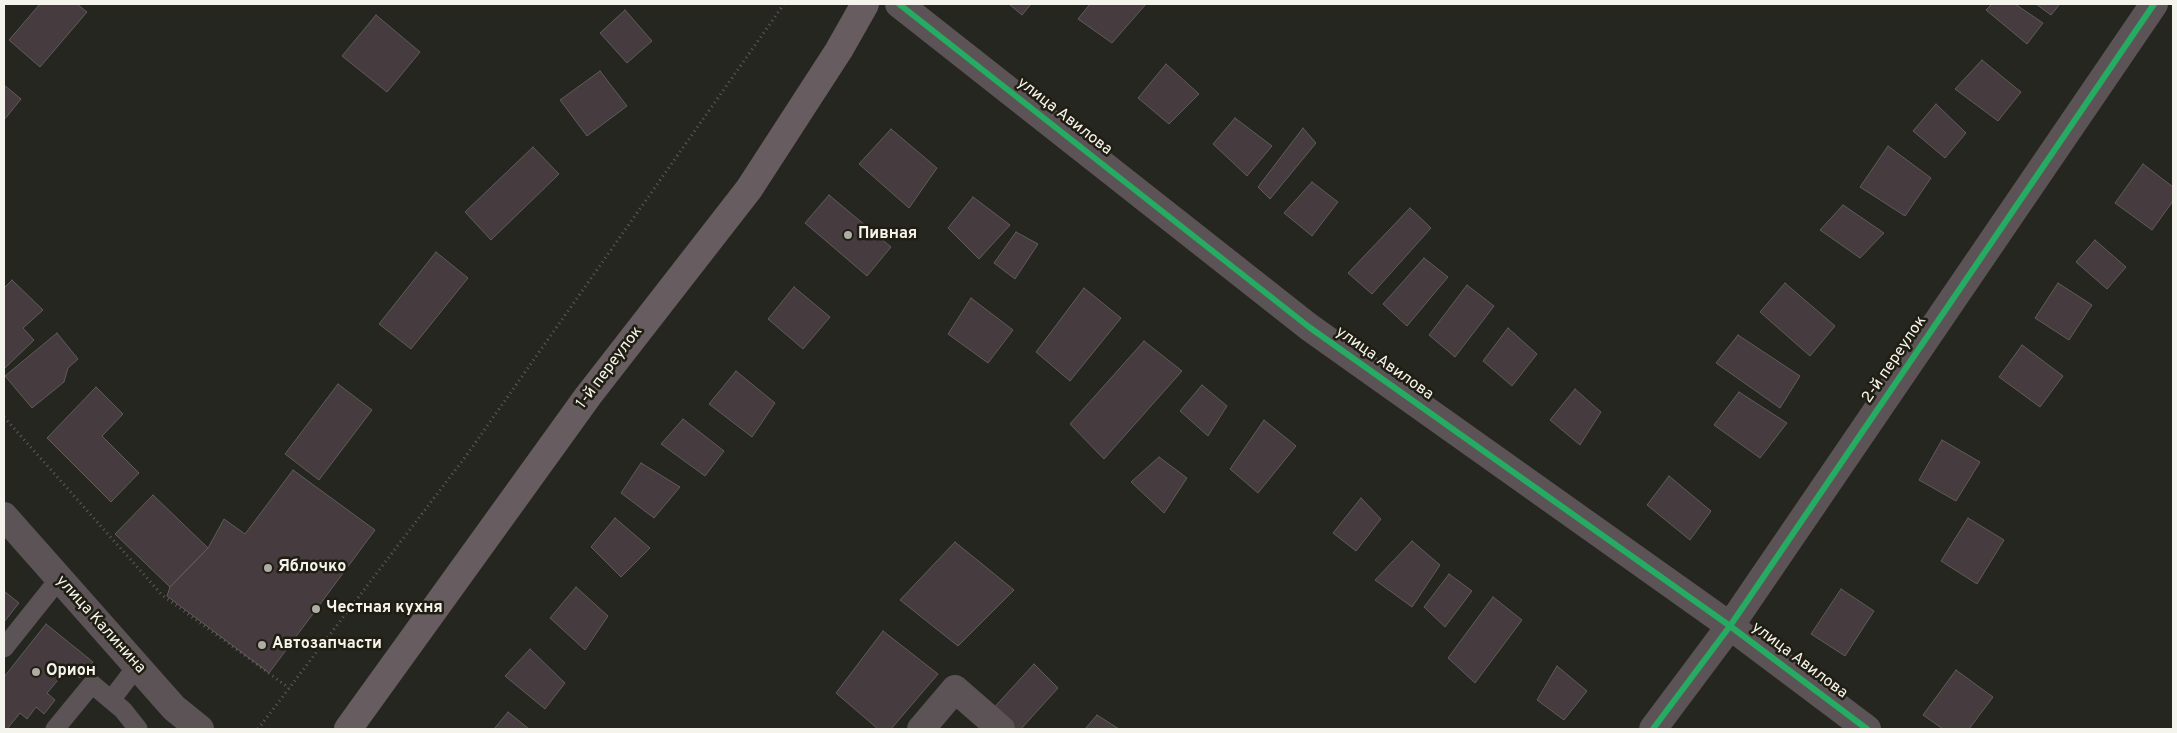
<!DOCTYPE html>
<html>
<head>
<meta charset="utf-8">
<style>
	body { margin:0 }
	#map { position:relative; width:2177px; height:733px; overflow:hidden; background:#262620; font-family:Overpass,sans-serif }
	canvas { display:block }
	.frame { position:absolute; inset:0; border:5px solid #f5f4ec; pointer-events:none }
</style>
</head>
<body>
<div id="map">
<canvas width="2177" height="733"></canvas>
<div class="frame"></div>
</div>
<script>
const ctx = document.querySelector('canvas').getContext('2d');
ctx.lineJoin = 'round';
function fill(path, color) {
  ctx.fillStyle = color;
  ctx.fill(path, 'evenodd');
}
function poly(rows) {
  const path = new Path2D();
  for (const r of rows) {
    path.moveTo(r[0], r[1]);
    for (let i = 2; i < r.length; i += 2) path.lineTo(r[i], r[i + 1]);
  }
  return path;
}
function strokePath(path, color, width, dash) {
  ctx.strokeStyle = color;
  ctx.lineWidth = width;
  ctx.lineCap = dash ? 'butt' : 'round';
  ctx.setLineDash(dash || []);
  ctx.stroke(path);
}
function label(font, color, halo, rows, align = 'center') {
  ctx.font = font + ' Overpass,sans-serif';
  ctx.lineWidth = 5;
  ctx.setLineDash([]);
  ctx.textBaseline = 'middle';
  ctx.strokeStyle = halo;
  ctx.fillStyle = color;
  for (const [text, x, y, turn = 0] of rows) {
    ctx.save();
    ctx.translate(x, y);
    ctx.rotate((+turn || 0) * Math.PI / 180);
    ctx.textAlign = isNaN(turn) ? turn : align;
    if (halo) ctx.strokeText(text, 0, 0);
    ctx.fillText(text, 0, 0);
    ctx.restore();
  }
}
const building = poly([
	[40,4,77,4,87,12,40,67,9,40,40,4],
	[1009,4,1031,4,1022,15,1009,4],
	[1090,4,1146,4,1112,43,1078,19,1090,4],
	[1992,4,2015,4,2043,23,2027,44,1986,10,1992,4],
	[2036,4,2060,4,2051,15,2036,4],
	[625,10,652,41,627,63,600,33,625,10],
	[376,15,420,52,387,92,342,56,376,15],
	[1982,60,2021,92,1998,121,1955,89,1982,60],
	[1166,64,1199,94,1169,124,1138,98,1166,64],
	[600,71,627,106,587,136,560,100,600,71],
	[4,85,21,99,4,120,4,85],
	[1936,104,1966,133,1945,158,1913,131,1936,104],
	[1235,118,1272,146,1247,176,1213,144,1235,118],
	[1303,128,1316,143,1270,199,1258,187,1303,128],
	[891,129,937,168,909,208,859,164,891,129],
	[1888,146,1931,178,1905,216,1860,187,1888,146],
	[533,147,559,174,491,240,465,212,533,147],
	[2143,164,2173,187,2173,201,2152,230,2115,203,2143,164],
	[1312,182,1338,202,1312,236,1284,213,1312,182],
	[829,195,891,247,867,276,805,223,829,195],
	[973,197,1010,225,979,259,948,228,973,197],
	[1843,205,1884,233,1860,258,1820,230,1843,205],
	[1410,208,1431,228,1372,294,1348,273,1410,208],
	[1016,232,1038,244,1015,279,994,263,1016,232],
	[2095,240,2126,267,2107,289,2076,262,2095,240],
	[436,252,468,278,411,349,379,324,436,252],
	[1424,258,1448,277,1407,326,1383,304,1424,258],
	[12,280,43,310,23,328,34,340,4,369,4,288,12,280],
	[1785,283,1835,326,1810,356,1760,312,1785,283],
	[2058,283,2092,305,2069,340,2035,318,2058,283],
	[1467,285,1494,306,1455,357,1429,335,1467,285],
	[794,287,830,317,803,349,768,319,794,287],
	[1084,288,1121,318,1070,381,1036,352,1084,288],
	[971,298,1013,330,988,363,948,334,971,298],
	[1508,328,1537,354,1512,386,1483,361,1508,328],
	[57,333,78,359,68,368,64,382,32,408,5,376,57,333],
	[1738,335,1800,376,1780,408,1716,363,1738,335],
	[1144,341,1182,371,1104,459,1070,424,1144,341],
	[2022,345,2063,376,2040,407,1999,377,2022,345],
	[736,371,775,403,752,437,709,404,736,371],
	[338,384,372,410,319,480,285,454,338,384],
	[1202,385,1227,406,1208,436,1180,411,1202,385],
	[96,387,123,414,102,436,139,473,111,502,47,438,96,387],
	[1575,389,1601,412,1580,445,1550,420,1575,389],
	[1739,392,1787,423,1760,458,1714,425,1739,392],
	[683,419,724,451,705,476,661,444,683,419],
	[1264,420,1296,446,1258,493,1230,469,1264,420],
	[1942,440,1980,462,1956,501,1919,480,1942,440],
	[1159,457,1187,478,1164,513,1131,482,1159,457],
	[641,463,680,487,654,518,621,493,641,463],
	[293,470,375,530,269,673,167,596,170,587,208,548,224,519,245,534,293,470],
	[1669,476,1711,511,1690,540,1647,505,1669,476],
	[153,495,208,548,170,587,115,534,153,495],
	[1361,498,1381,519,1356,551,1333,533,1361,498],
	[615,518,650,548,621,577,591,547,615,518],
	[1968,518,2004,540,1977,584,1941,561,1968,518],
	[1412,541,1440,565,1412,607,1375,580,1412,541],
	[955,542,1014,590,958,646,900,600,955,542],
	[1449,574,1472,591,1445,627,1424,607,1449,574],
	[576,587,608,616,585,650,550,618,576,587],
	[1841,589,1874,611,1845,656,1811,634,1841,589],
	[4,591,19,603,4,622,4,591],
	[1493,597,1522,620,1475,683,1448,658,1493,597],
	[46,624,93,662,80,678,68,668,47,693,55,700,44,714,36,707,27,719,20,713,7,729,4,729,4,677,46,624],
	[883,631,938,674,891,729,878,729,836,693,883,631],
	[530,649,565,683,545,709,505,676,530,649],
	[1034,664,1058,688,1021,729,1010,729,990,712,1034,664],
	[1557,666,1587,691,1564,720,1537,700,1557,666],
	[1956,670,1993,697,1969,729,1943,729,1923,715,1956,670],
	[508,712,529,729,494,729,508,712],
	[1097,715,1119,729,1085,729,1097,715]
]);
const path = poly([
	[4,417,162,595,289,688],
	[258,729,466,456,784,4]
]);
const lane = poly([
	[4,648,59,579],
	[111,700,137,666],
	[55,729,92,684,123,710,138,729]
]);
const street = poly([
	[899,4,1309,327,1730,626,1867,729],
	[4,516,174,708,200,729],
	[921,729,955,689,1001,729],
	[1653,729,1730,626,2154,4]
]);
const secondary = poly([
	[348,729,588,396,749,189,839,50,865,4]
]);
const cycleway = poly([
	[899,4,1309,327,1730,626,1867,729],
	[1653,729,1730,626,2154,4]
]);
const markers = [
	[848,235,5,"#adaca5"],
	[268,568,5,"#adaca5"],
	[316,609,5,"#adaca5"],
	[262,645,5,"#adaca5"],
	[36,672,5,"#adaca5"]
];
const streetNames = [
	["улица Авилова",1064,117,38],
	["2-й переулок",1895,360,-56],
	["улица Авилова",1384,364,35],
	["1-й переулок",610,368,-53],
	["улица Калинина",100,625,48],
	["улица Авилова",1799,661,37]
];
const poiNames = [
	["Пивная",858,235],
	["Яблочко",278,568],
	["Честная кухня",326,609],
	["Автозапчасти",272,645],
	["Орион",46,672]
];
fill(building, '#463b3f');
strokePath(building, '#5f5c5b', 1);
strokePath(path, '#615c5c', 3, [1, 4]);
strokePath(lane, '#5c5356', 19);
strokePath(street, '#5c5356', 28);
strokePath(secondary, '#675d61', 28);
strokePath(cycleway, '#26ab63', 6);
for (const [x, y, r, color] of markers) {
  const dot = new Path2D();
  dot.arc(x, y, r, 0, 2 * Math.PI);
  ctx.fillStyle = color;
  ctx.fill(dot);
  strokePath(dot, '#201e13', 2);
}
label('16px', '#f5f4ec', '#201e13', streetNames);
label('bold 16px', '#f5f4ec', '#201e13', poiNames, 'left');
</script>
</body>
</html>
